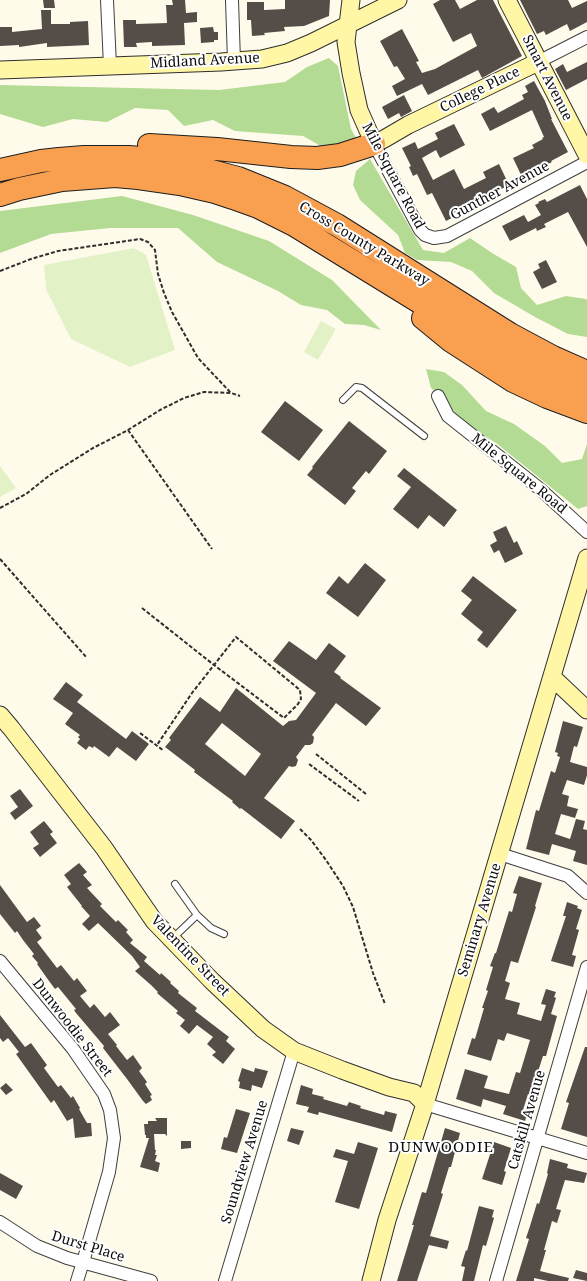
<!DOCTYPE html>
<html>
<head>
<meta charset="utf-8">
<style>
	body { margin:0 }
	canvas { display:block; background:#fffbeb }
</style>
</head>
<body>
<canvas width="587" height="1281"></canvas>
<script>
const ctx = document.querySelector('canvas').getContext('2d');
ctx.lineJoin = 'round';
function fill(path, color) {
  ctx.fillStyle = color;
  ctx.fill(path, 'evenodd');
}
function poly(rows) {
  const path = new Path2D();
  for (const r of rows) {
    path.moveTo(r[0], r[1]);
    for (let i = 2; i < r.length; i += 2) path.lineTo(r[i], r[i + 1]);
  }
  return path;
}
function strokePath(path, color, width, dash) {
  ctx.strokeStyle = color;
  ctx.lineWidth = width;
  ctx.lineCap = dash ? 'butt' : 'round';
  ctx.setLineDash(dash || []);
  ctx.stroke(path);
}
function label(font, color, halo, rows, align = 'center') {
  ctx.font = font + ' "Noto Serif",serif';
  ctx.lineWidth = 4;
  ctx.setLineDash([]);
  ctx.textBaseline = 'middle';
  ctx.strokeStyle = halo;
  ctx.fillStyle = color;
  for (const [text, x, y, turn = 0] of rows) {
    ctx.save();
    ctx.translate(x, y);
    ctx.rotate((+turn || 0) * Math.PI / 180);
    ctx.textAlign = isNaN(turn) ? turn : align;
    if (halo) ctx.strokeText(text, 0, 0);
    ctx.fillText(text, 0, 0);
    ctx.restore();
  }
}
const forest = poly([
	[329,58,338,66,351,129,359,143,326,149,303,136,235,131,213,120,184,126,168,110,135,108,107,122,73,119,43,127,0,114,0,85,219,90,285,82,307,67],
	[370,159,423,250,444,253,470,238,492,253,516,267,521,288,537,305,566,296,586,299,587,300,587,337,568,334,535,317,494,293,472,271,451,262,417,260,405,253,398,235,360,200,353,185,356,171],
	[122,196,193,215,269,241,332,280,381,330,364,325,345,324,327,310,301,305,278,291,217,262,178,228,110,228,51,234,0,253,0,211],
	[426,369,444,372,462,385,486,411,514,424,545,446,562,463,582,459,587,444,587,506,578,509,496,443,460,421,446,399,431,388]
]);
const pitch = poly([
	[134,248,146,255,175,350,130,367,71,339,46,289,44,265],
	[321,321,336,329,318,360,304,352],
	[0,466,16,488,0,497]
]);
const building = poly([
	[43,0,54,0,55,8,44,8],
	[172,0,185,0,186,13,197,12,197,22,184,23,185,45,152,46,152,42,136,43,137,47,124,47,123,20,136,20,136,24,167,23,166,5,173,5],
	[285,0,330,0,329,16,304,26,284,27,285,31,264,33,265,35,252,36,251,20,247,20,247,2,264,2,264,10,285,9],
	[440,0,455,0,460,9,477,0,493,0,522,56,482,78,478,70,428,95,422,84,397,96,392,86,405,79,397,66,394,67,380,41,402,29,419,61,416,62,422,73,435,69,477,46,471,33,453,42,433,4],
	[520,0,568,0,572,8,587,1,587,22,570,31,567,24,546,35,544,31,537,34],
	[41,10,51,10,51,24,70,24,70,22,88,21,89,45,47,47,47,43,19,47,19,45,0,46,0,27,12,27,12,32,42,29],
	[213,27,214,32,218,32,218,40,214,40,214,42,201,43,200,28],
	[587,62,587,79,566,90,555,69,563,64,567,72],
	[534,81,545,101,552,119,551,119,568,152,551,161,552,162,532,172,532,174,523,179,513,158,534,148,532,145,543,139,542,138,544,137,532,110,490,131,481,114,494,107,498,113,524,99,522,95,528,92,525,86],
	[404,95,412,111,401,117,399,113,388,119,382,107],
	[454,124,465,145,440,158,436,150,422,158,433,180,454,169,464,189,486,178,483,172,499,164,509,185,492,194,493,197,446,221,432,193,427,195,417,174,413,176,409,167,411,166,402,148,415,142,418,149,438,139,435,133],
	[580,185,587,199,587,247,568,212,544,224,546,227,537,231,536,228,510,241,502,226,524,215,528,222,541,215,535,205,539,203,538,202,545,199,547,202],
	[546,260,557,282,542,289,533,272,540,268,538,264],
	[285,401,323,430,299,461,261,432],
	[349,421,387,451,369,474,366,471,352,488,356,491,345,505,307,475,313,468,312,467],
	[404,468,457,510,444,527,429,515,418,529,393,509,411,487,397,476],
	[506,526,514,543,517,541,523,554,505,563,499,550,494,553,490,545,497,541,493,532],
	[365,563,386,580,358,617,326,593,339,576,348,584],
	[473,576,517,610,487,648,477,640,483,632,461,614,472,600,461,591],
	[289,641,316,660,329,643,346,656,334,672,341,677,340,678,381,708,366,726,336,703,312,735,314,737,313,743,310,745,305,745,296,757,298,760,296,766,292,767,289,766,264,798,295,821,281,839,241,808,240,809,232,802,233,801,194,772,195,770,165,747,171,740,169,738,200,697,220,712,236,688,283,726,289,721,296,720,316,693,273,661],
	[222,723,261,754,245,776,205,744],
	[66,682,83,695,77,702,126,739,132,731,149,744,136,761,117,747,109,757,94,746,93,748,89,746,86,750,77,743,80,739,78,737,80,735,65,724,73,713,53,699],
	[563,721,583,727,577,747,574,746,570,762,587,767,587,775,584,785,567,780,562,794,569,796,567,806,578,809,575,818,561,814,555,834,570,839,576,819,585,821,583,829,587,830,587,865,573,861,576,851,552,844,549,855,526,849,536,810,539,811,551,771,555,773,560,757,557,756,558,753,555,752],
	[20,789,33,806,15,820,10,813,18,807,10,796],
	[44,821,53,832,50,834,57,843,40,857,33,848,39,844,30,832],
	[79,863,87,872,83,875,92,885,87,888,102,904,100,906,116,922,118,920,128,930,126,932,133,940,130,943,147,957,144,961,160,975,161,973,171,982,170,983,179,991,178,993,197,1008,195,1011,229,1037,226,1041,235,1049,223,1064,212,1055,216,1052,207,1044,213,1037,197,1025,189,1034,180,1026,185,1020,176,1013,178,1011,157,993,158,992,151,985,135,971,140,967,132,956,98,923,89,931,82,924,90,916,81,906,82,906,67,887,71,884,64,875],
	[519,876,542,883,535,906,536,907,518,963,511,961,505,981,510,983,505,999,520,1003,517,1014,541,1021,546,1005,541,1004,546,989,556,992,554,997,556,998,551,1014,557,1016,546,1056,543,1056,534,1084,538,1085,534,1096,528,1094,523,1110,528,1111,525,1121,503,1114,506,1106,483,1099,481,1107,456,1099,465,1069,488,1076,484,1088,509,1094,516,1072,520,1073,530,1040,507,1033,504,1041,498,1039,491,1061,467,1054,472,1038,475,1039,484,1008,482,1008,488,991,486,990,493,967,490,966,495,953,496,953,509,911,512,912,517,894,513,893],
	[0,885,27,922,34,917,41,926,36,930,42,938,37,942,57,968,61,965,74,981,77,978,87,991,80,996,90,1008,94,1004,105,1017,110,1012,120,1025,108,1034,117,1045,116,1046,127,1060,133,1055,142,1068,139,1071,147,1082,145,1084,152,1095,150,1096,152,1100,146,1104,143,1101,127,1079,103,1048,104,1046,76,1013,74,1010,76,1009,58,987,55,989,49,981,37,964,38,963,32,956,34,954,23,940,17,931,15,933,0,914],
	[567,902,578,906,577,908,582,910,576,929,579,930,572,955,576,956,573,967,551,961,566,916,563,916],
	[0,1015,25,1047,31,1043,47,1065,44,1068,58,1087,61,1085,71,1098,73,1096,80,1108,79,1109,87,1123,91,1123,92,1136,75,1138,73,1118,67,1121,54,1100,51,1103,16,1054,19,1052,8,1038,3,1042,0,1038],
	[585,1047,587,1047,587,1137,561,1129,569,1103,566,1102],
	[242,1068,254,1072,255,1068,268,1071,262,1088,252,1085,251,1091,239,1088,240,1082,238,1081],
	[6,1083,13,1090,6,1095,0,1088],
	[301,1085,313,1089,312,1094,324,1097,323,1099,347,1106,349,1102,361,1106,360,1108,384,1115,385,1111,397,1114,392,1132,319,1112,318,1115,307,1112,309,1107,296,1104],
	[236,1109,250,1113,237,1153,221,1149,224,1137,227,1138],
	[155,1118,167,1118,167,1136,165,1134,154,1134,155,1150,156,1150,155,1155,157,1155,155,1161,160,1163,158,1172,140,1167,149,1138,146,1138,146,1135,145,1135,144,1124,148,1124,148,1121,157,1121],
	[291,1128,304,1131,299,1145,287,1141],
	[445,1128,460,1133,451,1167,449,1167,441,1193,443,1194,430,1236,449,1241,447,1249,429,1245,417,1281,397,1281,414,1225,412,1225,422,1192,426,1193],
	[181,1141,191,1141,191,1148,181,1149],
	[358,1142,378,1148,359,1209,335,1202,348,1161,333,1157,336,1149,354,1154],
	[494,1142,511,1148,504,1171,506,1172,502,1185,482,1179],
	[550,1159,568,1164,567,1168,587,1173,584,1183,565,1180,556,1209,561,1210,557,1223,552,1221,544,1250,546,1250,540,1271,569,1278,568,1281,548,1281,534,1278,534,1281,516,1281,529,1239,526,1238,530,1226,537,1203,539,1204,548,1174,547,1173],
	[0,1173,23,1186,16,1199,0,1190],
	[479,1206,494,1210,492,1217,494,1218,486,1246,483,1245,474,1281,462,1281,465,1267,461,1266,466,1250,467,1251],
	[576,1270,587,1273,587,1281,573,1278]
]);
const path = poly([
	[0,271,31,259,58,251,140,239,148,242,155,250,158,274,164,293,172,312,198,358,231,393],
	[128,430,212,549],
	[0,508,26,494,50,475,93,448,128,430,160,410,184,398,204,392,231,393,240,396],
	[0,559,87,658],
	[142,608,214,665,284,718,298,704,301,699,300,690,236,637,192,693,157,745],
	[140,733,164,751],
	[316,754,366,794],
	[309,764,359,801],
	[300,829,311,840,326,860,343,886,353,907,373,973,385,1004]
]);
const lane = poly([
	[343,400,356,387,362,388,424,436],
	[197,915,211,928,224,934],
	[173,938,197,915,175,884]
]);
const street = poly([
	[107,0,110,66],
	[232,0,234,61],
	[538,62,587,37],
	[374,144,420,230,425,235,434,238,447,236,587,162],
	[438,396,448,416,540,489,587,532],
	[500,854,568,876,587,893],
	[0,961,73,1049,104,1094,110,1110,114,1138,109,1172,83,1262,77,1281],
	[425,1104,587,1153],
	[0,1222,37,1246,67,1258,151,1281],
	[225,1281,294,1051],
	[496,1281,587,967]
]);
const secondary = poly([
	[351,0,346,42,351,73,359,110,374,144,384,139,408,125,538,62],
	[507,0,587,155],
	[0,70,221,62,262,59,287,53,311,43,398,0],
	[552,677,587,710],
	[0,715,11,728,104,848,154,921,212,981,263,1029,294,1051,342,1070,389,1087,414,1093,425,1104],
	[371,1281,387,1220,425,1104,587,558]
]);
const highway = poly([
	[149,145,217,149,291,157,317,158,340,155,374,144],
	[0,170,41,161,59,159,84,157,129,157,166,160,185,164,238,178,285,197,337,225,510,334,553,357,587,372],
	[0,195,19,189,62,180,115,176,138,178,180,184,215,192,233,198,258,207,294,225,512,359,545,376,587,393],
	[423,318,451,341,513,381,547,397,587,412]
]);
const streetNames = [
	["Midland Avenue",205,61,-3],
	["Smart Avenue",547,78,63],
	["College Place",480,90,-26],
	["Mile Square Road",393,176,62],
	["Gunther Avenue",500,191,-28],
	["Cross County Parkway",364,244,31],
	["Mile Square Road",519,474,39],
	["Seminary Avenue",480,920,-73],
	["Valentine Street",190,956,46],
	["Dunwoodie Street",72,1028,52],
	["Catskill Avenue",527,1120,-74],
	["Soundview Avenue",245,1162,-73],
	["Durst Place",88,1247,17]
];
const neighbourhoodNames = [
	["DUNWOODIE",441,1148]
];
fill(forest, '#b3db93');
fill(pitch, '#e2f1c6');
fill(building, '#554d48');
strokePath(lane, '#3f3f3f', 8);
strokePath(street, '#3f3f3f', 14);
strokePath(secondary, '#2e2e2e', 19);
strokePath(highway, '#1d1d1d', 24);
strokePath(path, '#2e2e2e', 2, [4, 2]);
strokePath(lane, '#fff', 6);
strokePath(street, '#fff', 12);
strokePath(secondary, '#fff6a6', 17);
strokePath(highway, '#f89f50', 22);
label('14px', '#0c0c0c', '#fff', streetNames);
ctx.letterSpacing = '1px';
label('15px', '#0c0c0c', '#fff', neighbourhoodNames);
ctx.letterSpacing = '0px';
</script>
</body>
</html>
